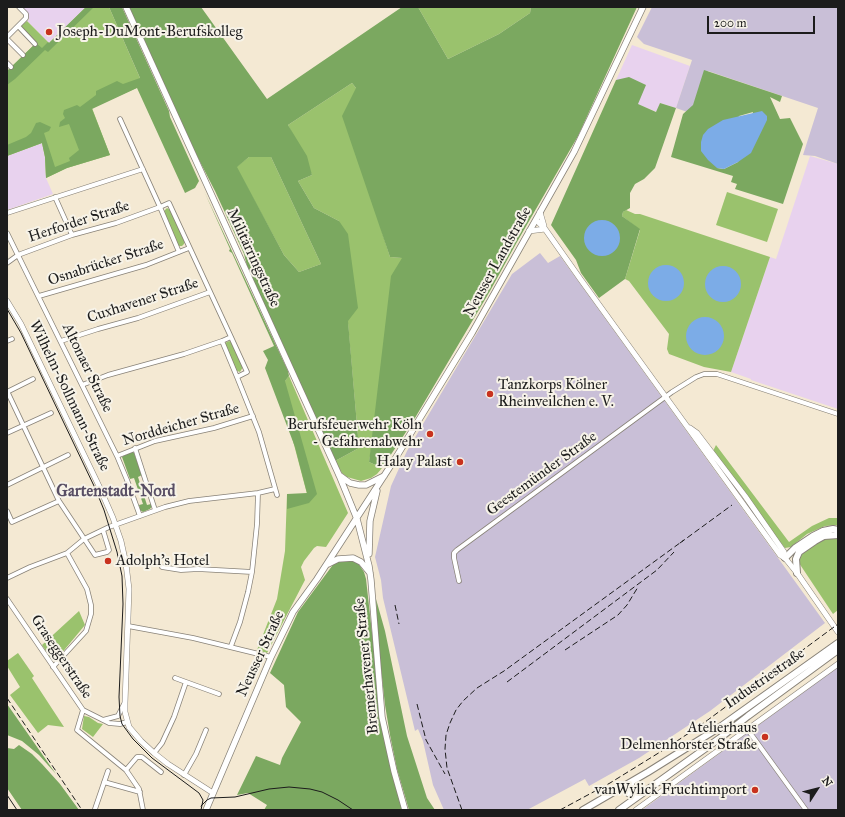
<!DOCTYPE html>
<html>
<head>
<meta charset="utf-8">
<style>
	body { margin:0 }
	#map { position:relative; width:845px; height:817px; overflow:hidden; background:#f4e9d3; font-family:"IM FELL Great Primer",serif }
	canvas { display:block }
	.frame { position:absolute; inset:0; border:8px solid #1c1c1c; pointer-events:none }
	.north { position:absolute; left:797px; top:769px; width:40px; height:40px; -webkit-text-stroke:3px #f7f3e8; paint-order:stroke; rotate:54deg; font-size:11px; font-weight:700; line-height:16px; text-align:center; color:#1c1c1c }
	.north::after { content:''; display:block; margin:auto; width:14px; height:18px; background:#1c1c1c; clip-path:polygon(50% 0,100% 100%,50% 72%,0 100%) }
	.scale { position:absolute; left:707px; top:16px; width:108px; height:18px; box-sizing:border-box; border:2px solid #1c1c1c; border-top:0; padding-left:5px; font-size:12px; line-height:14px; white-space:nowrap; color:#1c1c1c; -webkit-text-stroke:3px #f7f3e8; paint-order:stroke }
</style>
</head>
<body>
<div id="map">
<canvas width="845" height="817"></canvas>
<div class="frame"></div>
<div class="north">N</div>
<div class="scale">200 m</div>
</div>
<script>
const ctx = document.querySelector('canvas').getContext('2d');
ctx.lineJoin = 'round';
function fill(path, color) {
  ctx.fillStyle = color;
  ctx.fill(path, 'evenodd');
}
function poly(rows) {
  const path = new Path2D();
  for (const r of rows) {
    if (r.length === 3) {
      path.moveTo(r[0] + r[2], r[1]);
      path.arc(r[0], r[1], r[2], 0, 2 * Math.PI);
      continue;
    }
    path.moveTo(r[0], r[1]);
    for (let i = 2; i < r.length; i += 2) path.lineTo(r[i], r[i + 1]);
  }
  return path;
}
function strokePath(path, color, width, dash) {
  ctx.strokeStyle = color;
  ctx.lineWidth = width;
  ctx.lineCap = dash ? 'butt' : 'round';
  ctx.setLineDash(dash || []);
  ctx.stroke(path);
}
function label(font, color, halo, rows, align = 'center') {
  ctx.font = font + ' "IM FELL Great Primer",serif';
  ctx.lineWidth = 4;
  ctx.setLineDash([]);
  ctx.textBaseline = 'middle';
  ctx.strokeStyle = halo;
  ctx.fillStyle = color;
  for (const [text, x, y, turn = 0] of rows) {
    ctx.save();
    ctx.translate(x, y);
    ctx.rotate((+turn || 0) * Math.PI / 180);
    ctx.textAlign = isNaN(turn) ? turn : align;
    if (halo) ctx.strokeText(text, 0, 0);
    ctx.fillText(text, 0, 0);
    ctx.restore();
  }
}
const built = poly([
	[22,7,86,7,49,43,27,21,29,19],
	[632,45,690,66,676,108,660,103,657,112,637,104,645,85,616,80],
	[42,143,45,157,46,178,53,194,7,210,7,156],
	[810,156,838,164,838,409,751,380,751,379,731,372,770,257,776,259]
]);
const industrial = poly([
	[652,7,838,7,838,164,815,156,803,155,818,108,708,71,693,114,676,108,692,60,644,44,637,37],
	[540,253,548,263,560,256,825,623,710,711,639,758,589,786,585,779,527,810,444,810,433,785,423,741,418,729,415,731,383,598,381,580,375,557,391,486,407,451,512,274],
	[838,667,838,810,642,810]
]);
const green = poly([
	[86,7,109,7,143,85,92,108,110,155,67,168,46,178,45,157,42,143,7,156,7,71,34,45,22,28,22,25,27,21,49,43],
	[418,7,531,7,530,13,499,34,448,59],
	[352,83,356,88,382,232,390,257,403,258,369,462,382,468,377,474,371,478,361,481,347,477,342,473,335,461,359,448,339,221,314,208,298,181,312,175,288,125],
	[249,157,271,157,321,264,299,272,284,255,236,167],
	[727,192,778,209,767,242,716,225],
	[167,208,170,210,185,241,184,244,182,246,178,246,163,212],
	[626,210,635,214,640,214,770,257,731,372,704,367,669,354,667,349,669,334,629,281,625,279,640,230,622,216,623,212],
	[229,341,232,342,243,367,240,372,235,370,225,346,225,343],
	[289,376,348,513,326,547,317,546,314,548,304,561,301,567,305,580,267,653,257,650,277,599,285,551,287,494,307,494,279,388],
	[716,445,789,542,812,526,829,518,838,518,838,525,825,526,807,534,791,547,785,548,771,531,713,451],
	[838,538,838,610,833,614,799,563,800,555,818,542,827,539],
	[79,611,85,625,56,660,52,660,42,645],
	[18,653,34,676,32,678,64,727,48,725,38,733,10,695,20,687,7,666,7,661],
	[84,716,89,717,98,723,103,724,93,737,82,729]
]);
const forest = poly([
	[86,7,94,7,48,52,45,50,15,79,7,85,7,71,36,43,42,48,48,42,49,43],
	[109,7,122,7,169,111,170,117,199,181,195,188,185,193,137,88,92,109,110,155,67,168,46,178,45,157,42,143,7,156,7,145,26,137,31,133,36,123,40,122,51,127,49,131,44,133,55,167,70,161,69,158,79,150,69,124,59,127,60,122,65,118,63,114,64,110,77,105,80,107,96,95,96,91,117,81,123,84,140,78],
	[129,7,201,7,267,99,402,7,418,7,448,59,499,34,530,13,531,7,637,7,578,136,517,242,490,291,412,423,382,468,369,462,391,276,402,258,390,257,342,116,356,88,352,83,288,125,307,156,312,175,298,181,314,208,339,221,348,234,358,308,348,321,359,448,335,461,247,266,244,254,215,191,195,152],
	[249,157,271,157,321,264,299,272,284,255,237,167],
	[704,70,782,96,780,102,770,97,780,119,790,118,803,144,783,204,735,189,737,184,731,182,733,176,671,157,683,114,693,105],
	[753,112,738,162,724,169,717,168,739,116],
	[629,77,646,85,638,104,656,112,660,103,676,108,655,168,644,179,635,184,630,193,630,208,623,212,622,216,640,229,625,279,599,298,581,273,576,260,551,225,616,80],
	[204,191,288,371,289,376,285,381,317,494,309,503,287,509,287,494,307,493,295,447,265,368,268,360,263,351,274,346,232,253,229,251,230,249],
	[132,451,134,453,142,475,138,477,147,505,151,504,152,506,150,509,143,512,140,510,139,505,143,504,134,478,130,479,122,457,126,454],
	[345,559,358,563,364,572,366,579,383,731,390,765,403,810,264,810,267,805,248,793,237,795,256,756,280,765,282,758,301,722,286,707,284,685,270,673,298,612,335,562],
	[376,599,385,631,407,736,427,798,435,810,409,810,397,769,390,735,385,705,378,641],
	[7,704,56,774,39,755,22,741,7,735],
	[19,745,32,754,42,764,60,784,79,810,22,810,7,788,7,748,14,749]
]);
const water = poly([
	[762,111,767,116,767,120,751,153,738,162,724,169,717,168,708,160,701,151,701,142,703,135,708,129,723,120],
	[602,238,18],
	[666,283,18],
	[723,284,18],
	[705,336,19]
]);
const minor = poly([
	[18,26,35,44],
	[7,37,26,18,26,14,19,7],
	[7,39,23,55],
	[7,63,11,67],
	[120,119,160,207,169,203,231,337,222,341,237,377],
	[55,197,72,235],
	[7,213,143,169],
	[7,233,117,456,127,480,140,516],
	[7,263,18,255,72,235,116,223,160,207,179,252],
	[39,296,146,265,189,248],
	[231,337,247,372,237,377,259,432,277,495],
	[7,341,12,339],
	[61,341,98,329,138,318,210,292],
	[82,385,108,375,184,354,222,341],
	[7,391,59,501,95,555,107,552,109,550,103,530],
	[7,392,33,379],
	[7,433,51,413],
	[135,448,155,510],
	[117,456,155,441,214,428,253,416],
	[7,485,68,455],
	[7,511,12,522,59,501],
	[162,567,181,570,198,569,252,572],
	[7,578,30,567,67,553,84,539,109,527,165,507,189,501,258,493,275,489],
	[459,581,454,558,454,553,457,550,672,392,696,377,704,374,717,374,838,414],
	[7,599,83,710,109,723,120,724,127,722],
	[128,626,193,638,271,657],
	[231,646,240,622,248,592,252,572,257,524,258,493],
	[53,667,86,631,91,614,91,605,87,589,67,553],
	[175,678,219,694],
	[83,710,77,730,126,770,139,789,143,810],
	[103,720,118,716,124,704],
	[748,730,806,810],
	[154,753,162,743,174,717,186,682],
	[126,770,137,757,142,757,161,772],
	[184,775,196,754,206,730],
	[104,782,140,792],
	[95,809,108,771]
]);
const tertiary = poly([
	[540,212,544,226],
	[536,220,545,229,581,280,780,555,785,558,797,573,838,632],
	[529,231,545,229],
	[7,301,21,324,99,486,113,518,121,541,126,564,129,589,125,703,125,712,129,727,141,741,154,753,168,764,213,793],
	[690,428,697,433,745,496,784,552,785,558],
	[636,810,838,664]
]);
const secondary = poly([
	[126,7,293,374,339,475,357,519,369,566,371,580,382,717,394,771,405,810],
	[339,475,350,483,359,485,366,485,384,476],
	[369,554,370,521,377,491],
	[328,564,338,559,353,558,361,562,370,573],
	[206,810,271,657,293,612,317,579,395,459,472,333,574,152,643,7]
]);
const trunk = poly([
	[785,558,795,548,813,536,823,531,833,529,838,530],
	[797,573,796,559,799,552,815,541,824,536,838,535],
	[631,784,627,788,628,793,633,795,641,792],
	[583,810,648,772,720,727,838,643],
	[619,810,720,738,748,716,838,650]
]);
const tram = poly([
	[7,309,21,333,95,488,104,510,117,552,122,576,123,604,119,697,120,716,122,724,133,739,152,758,199,793,203,800,201,810],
	[7,795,17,810],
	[201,806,207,800,211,798,235,797,269,789,289,787,310,789,322,792,338,800,353,810]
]);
const rail = poly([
	[680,543,732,505],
	[395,605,399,624],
	[565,650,618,615,627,605,638,587],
	[507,682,657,570,674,552],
	[7,698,82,810],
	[417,704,426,740,445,774],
	[462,810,447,768,445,749,446,735,450,723,456,710,463,701,477,688,504,671,684,540],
	[560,810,610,783,665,749,701,725,838,624]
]);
const markers = [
	[49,32,4,"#c8321e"],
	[490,394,4,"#c8321e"],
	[430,434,4,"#c8321e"],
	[460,462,4,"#c8321e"],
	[108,561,4,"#c8321e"],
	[765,737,4,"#c8321e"],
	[755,790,4,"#c8321e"]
];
const poiNames = [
	["Joseph-DuMont-Berufskolleg",57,32,"left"],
	["Tanzkorps Kölner",498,385,"left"],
	["Rheinveilchen e. V.",498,402,"left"],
	["Berufsfeuerwehr Köln",422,425],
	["- Gefahrenabwehr",422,442],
	["Halay Palast",452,462],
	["Adolph's Hotel",116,561,"left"],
	["Atelierhaus",757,728],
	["Delmenhorster Straße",757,745],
	["vanWylick Fruchtimport",747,790]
];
const streetNames = [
	["Herforder Straße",79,222,-18],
	["Militärringstraße",253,258,65],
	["Neusser Landstraße",498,262,-61],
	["Osnabrücker Straße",106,263,-18],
	["Cuxhavener Straße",143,301,-18],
	["Altonaer Straße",87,368,64],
	["Wilhelm-Sollmann-Straße",69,396,64],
	["Norddeicher Straße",181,425,-16],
	["Geestemünder Straße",542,474,-36],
	["Neusser Straße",261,654,-65],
	["Graseggerstraße",61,657,56],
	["Bremerhavener Straße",367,666,-96],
	["Industriestraße",765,679,-35]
];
const neighbourhoodNames = [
	["Gartenstadt-Nord",116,492]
];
fill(built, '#e8d2ee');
fill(industrial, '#c9bfd7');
fill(green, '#9ac26d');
fill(forest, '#7ba860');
fill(water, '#7cace7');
strokePath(minor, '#888278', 5.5);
strokePath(tertiary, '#888278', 6);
strokePath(secondary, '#888278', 7);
strokePath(trunk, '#888278', 8);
strokePath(minor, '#fff', 4);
strokePath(tertiary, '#fff', 5);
strokePath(secondary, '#fff', 5.5);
strokePath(trunk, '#fff', 6);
strokePath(tram, '#1c1c1c', 1);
strokePath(rail, '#1c1c1c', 1, [6, 3]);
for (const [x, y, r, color] of markers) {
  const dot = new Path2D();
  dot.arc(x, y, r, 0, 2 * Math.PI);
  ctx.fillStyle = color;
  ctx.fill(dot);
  strokePath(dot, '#f7f3e8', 1.5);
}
label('15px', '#1c1c1c', '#f7f3e8', poiNames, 'right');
label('15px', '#1c1c1c', '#f7f3e8', streetNames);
label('bold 16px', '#584e64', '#f7f3e8', neighbourhoodNames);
</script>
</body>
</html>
